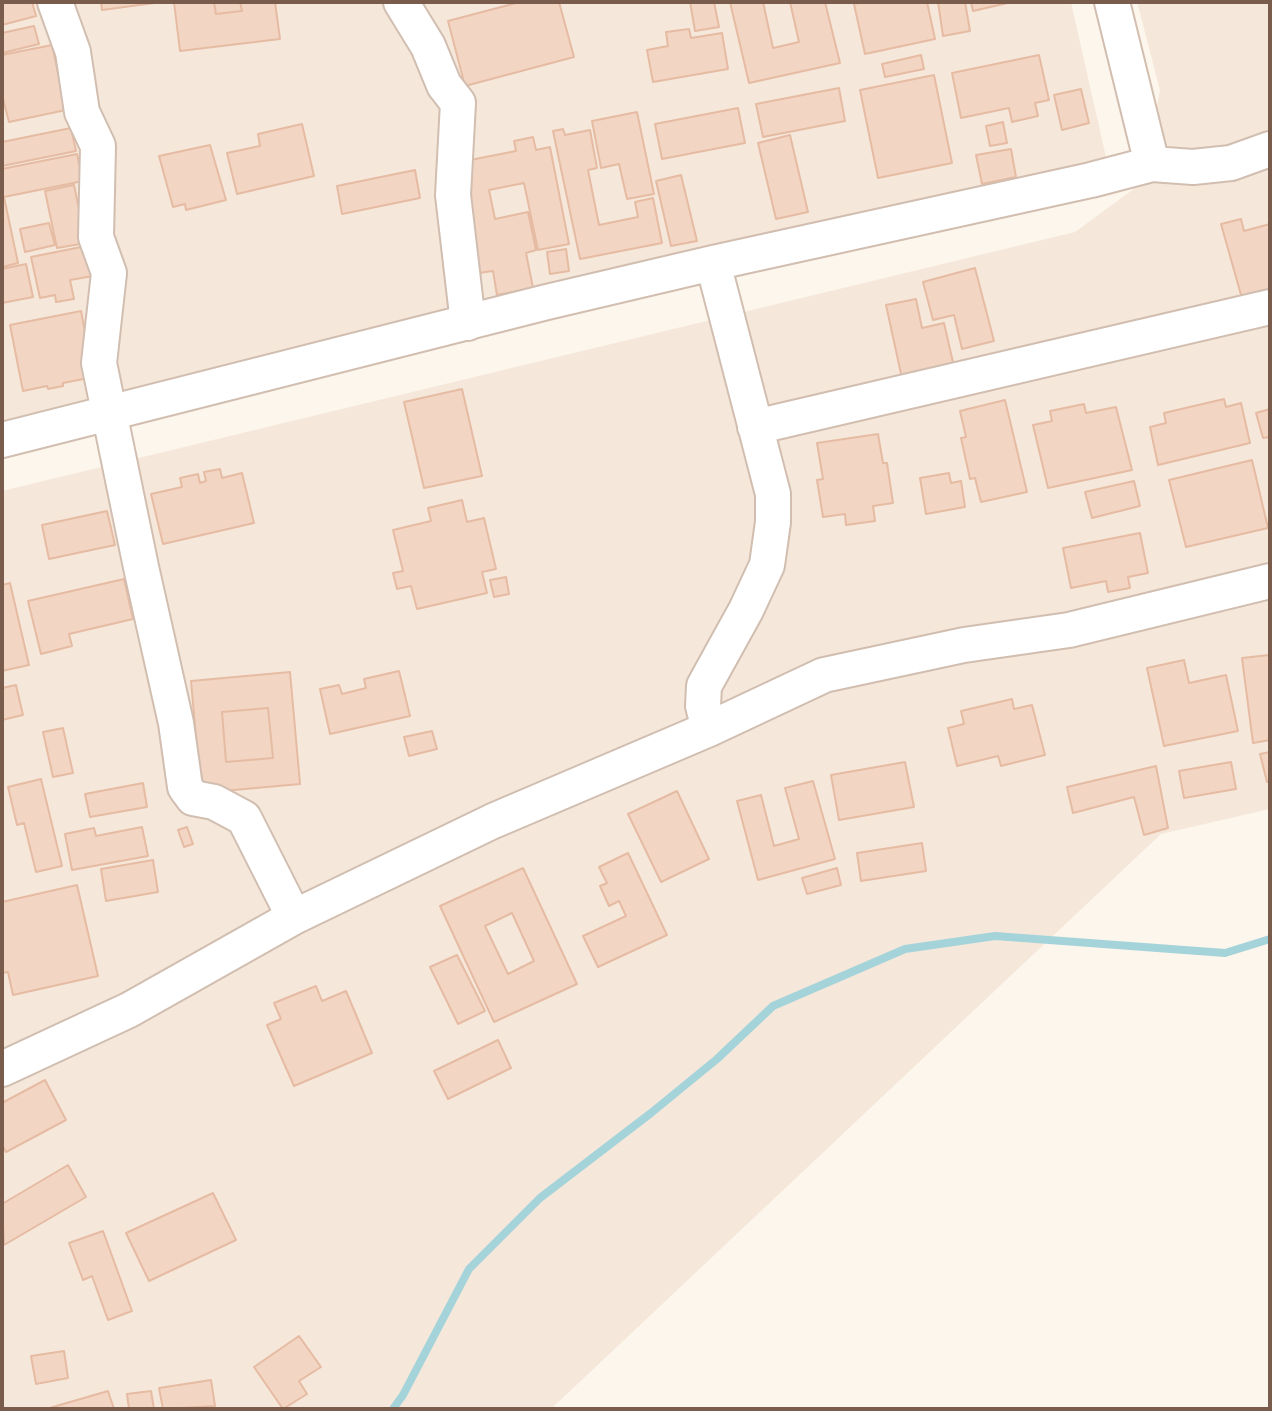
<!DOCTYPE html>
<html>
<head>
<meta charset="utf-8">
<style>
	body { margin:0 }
	#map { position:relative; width:1272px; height:1411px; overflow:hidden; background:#fdf6ec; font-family:Jost,sans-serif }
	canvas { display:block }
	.frame { position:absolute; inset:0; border:4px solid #7a5c4d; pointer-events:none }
</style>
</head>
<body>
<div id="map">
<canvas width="1272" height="1411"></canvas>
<div class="frame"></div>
</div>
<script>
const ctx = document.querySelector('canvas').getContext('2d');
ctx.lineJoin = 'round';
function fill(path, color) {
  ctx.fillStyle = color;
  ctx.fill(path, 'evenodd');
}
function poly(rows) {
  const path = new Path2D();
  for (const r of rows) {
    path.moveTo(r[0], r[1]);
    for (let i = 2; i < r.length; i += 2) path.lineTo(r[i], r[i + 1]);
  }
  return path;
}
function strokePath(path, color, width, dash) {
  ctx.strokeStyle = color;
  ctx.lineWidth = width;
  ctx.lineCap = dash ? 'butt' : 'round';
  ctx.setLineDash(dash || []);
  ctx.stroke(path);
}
const residential = poly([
	[2,2,1071,2,1108,166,2,437],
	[1137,2,1270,2,1270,809,1161,834,551,1409,2,1409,2,491,1075,232,1142,183,1160,90]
]);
const stream = poly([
	[393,1409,403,1395,469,1269,540,1198,651,1113,717,1059,773,1006,905,949,995,936,1225,953,1270,939]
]);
const building = poly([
	[2,2,32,2,36,16,2,25,2,2],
	[101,2,162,2,102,10,101,2],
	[174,2,214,2,216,14,242,11,240,2,275,2,280,39,180,51,174,2],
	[214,2,240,2,242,11,216,14,214,2],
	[520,2,559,2,574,57,465,86,448,21,520,2],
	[690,2,714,2,719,27,695,31,690,2],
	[730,2,763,2,773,48,799,42,790,2,825,2,840,63,749,83,730,2],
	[863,2,927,2,935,39,865,54,854,4,863,2],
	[938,2,965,2,970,31,943,36,938,2],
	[971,2,1012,2,973,11,971,2],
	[34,26,39,44,2,53,2,33,34,26],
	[689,29,691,38,722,33,728,69,653,82,647,50,668,46,666,32,689,29],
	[52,45,66,110,9,122,2,95,2,55,52,45],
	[921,55,924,69,885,77,882,64,921,55],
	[1039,55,1049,100,1035,103,1038,116,1012,122,1009,108,961,118,952,73,1039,55],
	[934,75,952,163,878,178,860,90,934,75],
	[839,88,845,121,763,137,756,104,839,88],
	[1081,89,1089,123,1062,130,1054,95,1081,89],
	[738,108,745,143,662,159,655,124,738,108],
	[637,112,654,194,627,199,619,164,601,168,592,121,637,112],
	[1003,122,1007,143,990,146,986,126,1003,122],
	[302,124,314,176,237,194,227,153,260,146,258,134,302,124],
	[71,128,76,151,2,166,2,142,71,128],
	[563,129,565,135,590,130,597,168,588,170,599,225,638,217,635,202,653,198,662,243,580,259,553,131,563,129],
	[790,135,808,212,776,219,758,143,790,135],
	[533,137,536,150,550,147,569,244,538,250,524,183,489,190,495,219,528,212,536,250,526,253,533,288,497,295,493,271,471,274,455,163,516,151,514,141,533,137],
	[210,145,226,200,186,210,185,204,173,207,159,156,210,145],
	[1011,149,1016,177,982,184,976,155,1011,149],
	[77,154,83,181,4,197,18,263,2,267,2,169,77,154],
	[415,170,420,198,342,214,337,186,415,170],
	[681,175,697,241,671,246,656,181,681,175],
	[74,185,86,243,57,248,45,191,74,185],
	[1241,219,1244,231,1270,224,1270,295,1243,302,1221,224,1241,219],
	[49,223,55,245,25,252,20,229,49,223],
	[86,246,93,276,70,280,74,299,56,302,55,295,40,298,31,257,86,246],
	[566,249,569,271,550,274,547,252,566,249],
	[26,264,33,297,2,303,2,269,26,264],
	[975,268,994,341,962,349,954,315,933,320,923,282,975,268],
	[916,299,922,328,944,323,955,371,903,383,886,305,916,299],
	[81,311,94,377,63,383,63,386,48,389,47,386,23,391,10,325,81,311],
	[462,389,482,476,424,488,404,402,462,389],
	[1224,399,1226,407,1241,403,1250,443,1158,465,1150,427,1166,423,1164,413,1224,399],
	[1005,400,1027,492,981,502,975,478,970,479,961,438,966,437,960,411,1005,400],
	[1084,404,1086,413,1116,407,1132,470,1048,488,1033,425,1052,421,1050,411,1084,404],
	[1270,409,1270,437,1263,438,1256,413,1270,409],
	[878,434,883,463,887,463,893,503,873,506,875,521,846,525,845,514,823,517,817,480,823,479,817,443,878,434],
	[1252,460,1268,528,1186,547,1169,480,1252,460],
	[220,469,222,478,242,473,254,523,163,544,151,494,182,487,180,478,198,474,200,483,206,481,204,472,220,469],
	[949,473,951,483,961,481,965,507,926,514,920,478,949,473],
	[1134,481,1140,506,1092,518,1085,492,1134,481],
	[462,500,467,522,484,518,496,569,482,572,487,593,417,609,411,586,397,589,393,573,403,571,393,530,431,521,428,508,462,500],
	[107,511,115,545,49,559,42,525,107,511],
	[1140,533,1148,573,1128,577,1130,588,1108,592,1106,581,1071,588,1063,548,1140,533],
	[506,577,509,594,494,597,490,580,506,577],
	[124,579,133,619,69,634,72,646,41,654,28,601,124,579],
	[10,583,29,665,2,671,2,585,10,583],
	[1269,655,1270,740,1253,743,1242,658,1269,655],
	[1184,660,1189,683,1226,675,1238,731,1164,746,1147,668,1184,660],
	[399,671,410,716,330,734,320,689,339,685,342,694,366,688,364,679,399,671],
	[290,672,300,784,201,793,191,681,290,672],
	[268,708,273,758,226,762,222,712,268,708],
	[16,685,23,715,2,720,2,688,16,685],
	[1012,699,1014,709,1032,705,1045,755,1001,766,998,756,957,766,948,728,964,724,961,711,1012,699],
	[268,708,273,758,226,762,222,712,268,708],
	[268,708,273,758,226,762,222,712,268,708],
	[268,708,273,758,226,762,222,712,268,708],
	[63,728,73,773,53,777,43,732,63,728],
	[432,731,437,749,409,756,404,737,432,731],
	[1270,752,1270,782,1267,782,1260,754,1270,752],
	[905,762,914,807,839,820,831,775,905,762],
	[1231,762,1236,789,1184,798,1179,771,1231,762],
	[1156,766,1168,828,1144,835,1134,797,1073,813,1067,787,1156,766],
	[41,779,62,866,36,872,24,823,17,825,8,787,41,779],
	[813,781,835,859,758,880,737,801,761,795,774,846,799,839,785,788,813,781],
	[143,783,147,807,90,817,85,794,143,783],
	[677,791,709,859,661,882,628,814,677,791],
	[142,827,148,856,72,870,65,834,94,828,96,836,142,827],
	[187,827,193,844,184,847,178,830,187,827],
	[922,843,926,871,861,881,857,853,922,843],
	[628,853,667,935,598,967,583,936,626,916,619,901,609,906,600,886,607,883,599,867,628,853],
	[153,860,158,892,106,901,101,869,153,860],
	[523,868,577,984,494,1022,440,906,523,868],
	[512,913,534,961,508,974,485,926,512,913],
	[837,868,841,885,807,894,802,878,837,868],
	[77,885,98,976,13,995,8,972,2,973,2,902,77,885],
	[457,955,485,1011,458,1024,430,967,457,955],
	[316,986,322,1001,346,991,372,1053,294,1086,267,1025,281,1019,274,1003,316,986],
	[498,1040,511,1068,448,1099,434,1071,498,1040],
	[45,1080,66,1120,6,1152,2,1145,2,1103,45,1080],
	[68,1165,86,1197,4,1245,2,1204,68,1165],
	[213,1193,236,1240,149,1281,126,1233,213,1193],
	[103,1231,132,1311,108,1320,92,1276,83,1280,69,1243,103,1231],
	[299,1336,321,1367,299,1381,307,1394,283,1409,254,1367,299,1336],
	[64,1351,68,1378,36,1384,31,1356,64,1351],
	[211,1380,215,1406,163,1409,159,1388,211,1380],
	[108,1391,114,1409,46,1409,108,1391],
	[151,1391,154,1409,129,1409,127,1394,151,1391]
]);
const minor = poly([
	[55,2,73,52,82,112,98,146,96,237,109,273,99,363,141,567,176,723,185,787,193,798,214,802,244,818,294,917],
	[401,2,428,46,444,85,458,103,453,195,468,323],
	[1112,2,1152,164],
	[755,427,1270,307],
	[2,440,547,302,713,263,1091,180,1152,164,1193,167,1231,163,1270,149],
	[709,729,703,706,704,686,746,610,767,565,773,522,773,494,713,263],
	[2,1069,129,1010,294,917,493,821,709,729,824,675,964,645,1069,630,1270,581]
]);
fill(residential, '#f5e8da');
strokePath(stream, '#a5d3da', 8);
fill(building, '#f3d5c3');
strokePath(building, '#e6bba3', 2);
strokePath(minor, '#d1beb0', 38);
strokePath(minor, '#fff', 34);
</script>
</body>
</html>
